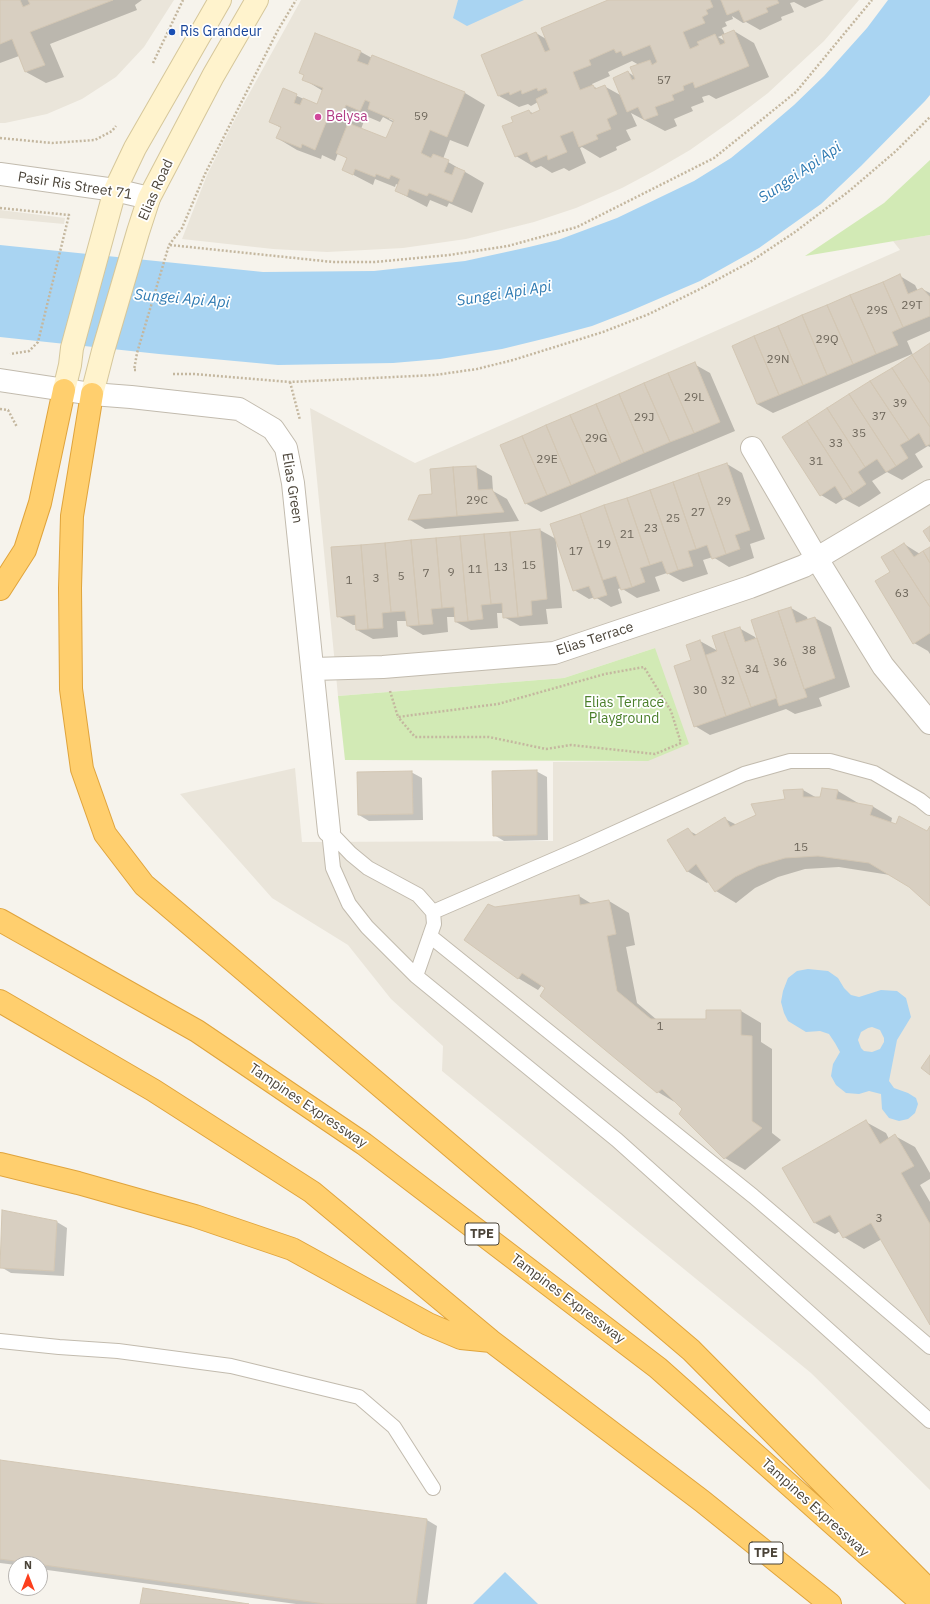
<!DOCTYPE html>
<html>
<head>
<meta charset="utf-8">
<style>
	body { margin:0 }
	#map { position:relative; width:930px; height:1604px; overflow:hidden; background:#f6f3ec; font-family:"IBM Plex Sans",sans-serif }
	canvas { display:block }
	.north { position:absolute; left:8px; top:1556px; width:40px; height:40px; box-sizing:border-box; background:#fff; border:1px solid #b7b4b0; border-radius:50%; rotate:0deg; font-size:11px; font-weight:700; line-height:16px; text-align:center; color:#4b4439 }
	.north::after { content:''; display:block; margin:auto; width:14px; height:18px; background:#fc3f1d; clip-path:polygon(50% 0,100% 100%,50% 72%,0 100%) }
</style>
</head>
<body>
<div id="map">
<canvas width="930" height="1604"></canvas>
<div class="north">N</div>
</div>
<script>
const ctx = document.querySelector('canvas').getContext('2d');
ctx.lineJoin = 'round';
function fill(path, color) {
  ctx.fillStyle = color;
  ctx.fill(path, 'evenodd');
}
function poly(rows) {
  const path = new Path2D();
  for (const r of rows) {
    path.moveTo(r[0], r[1]);
    for (let i = 2; i < r.length; i += 2) path.lineTo(r[i], r[i + 1]);
  }
  return path;
}
function strokePath(path, color, width, dash) {
  ctx.strokeStyle = color;
  ctx.lineWidth = width;
  ctx.lineCap = dash ? 'butt' : 'round';
  ctx.setLineDash(dash || []);
  ctx.stroke(path);
}
function label(font, color, halo, rows, align = 'center') {
  ctx.font = font + ' "IBM Plex Sans",sans-serif';
  ctx.lineWidth = 3.5;
  ctx.setLineDash([]);
  ctx.textBaseline = 'middle';
  ctx.strokeStyle = halo;
  ctx.fillStyle = color;
  for (const [text, x, y, turn = 0] of rows) {
    ctx.save();
    ctx.translate(x, y);
    ctx.rotate((+turn || 0) * Math.PI / 180);
    ctx.textAlign = isNaN(turn) ? turn : align;
    if (halo) ctx.strokeText(text, 0, 0);
    ctx.fillText(text, 0, 0);
    ctx.restore();
  }
}
const residential = poly([
	[0,0,174,0,144,47,116,77,82,99,47,114,5,123,0,123],
	[301,0,859,0,824,41,768,93,734,119,690,150,654,171,622,188,576,208,534,222,466,239,403,248,327,252,273,249,182,239,207,175,234,121],
	[0,210,65,218,64,224,0,218],
	[930,235,930,1490,811,1373,442,1071,443,1046,391,999,348,945,272,898,180,794,295,768,302,842,553,841,553,762,648,761,655,648,564,678,338,696,310,408,415,463,900,250,893,241]
]);
const green = poly([
	[930,160,930,235,805,256,884,203],
	[655,648,689,744,648,761,345,760,338,696,564,678]
]);
const water = poly([
	[458,0,524,0,467,26,453,18],
	[888,0,930,0,930,95,925,101,861,166,821,204,759,248,700,281,628,312,592,326,551,337,502,349,440,359,393,363,278,365,159,354,0,337,0,245,263,272,374,271,465,261,529,247,558,240,617,218,694,181,731,158,753,140,794,105,824,76,867,28],
	[808,969,828,971,838,978,844,988,851,995,859,997,881,990,897,991,906,998,911,1017,897,1040,889,1081,894,1088,908,1093,916,1098,918,1104,915,1113,908,1119,899,1121,889,1118,882,1109,881,1094,869,1091,859,1094,846,1093,836,1085,831,1076,833,1064,840,1052,835,1043,829,1034,820,1031,806,1032,788,1021,784,1013,781,1002,783,991,788,978,797,971],
	[872,1027,880,1030,884,1038,884,1042,880,1049,872,1052,864,1051,861,1048,858,1040,861,1032,868,1028],
	[505,1572,538,1604,473,1604]
]);
const shadow = poly([
	[0,0,142,0,135,5,137,10,50,44,64,77,46,83,26,72,19,56,0,63],
	[611,0,824,0,805,8,794,2,790,3,794,12,781,17,782,20,760,30,746,22,743,23,732,16,733,19,725,22,727,26,722,28,725,35,734,31,754,43,769,77,716,99,709,95,702,97,704,102,691,107,693,111,674,119,677,126,665,131,631,113,637,126,626,130,631,140,616,147,617,150,600,158,582,147,580,148,586,163,569,171,564,168,552,173,541,166,536,168,516,156,514,122,529,111,534,114,542,110,538,102,531,106,528,104,519,107,499,96,482,55,536,33,546,39],
	[723,35,725,41,718,37],
	[632,61,639,65,635,77,628,72,622,96,604,86,598,89,593,86,592,84,610,76,608,72],
	[361,52,372,58,373,57,465,93,485,105,468,147,450,140,443,159,484,183,472,213,449,203,447,207,430,200,427,207,396,191,398,185,396,184,395,187,375,179,373,185,344,170,348,159,338,153,335,161,322,155,321,159,297,150,277,138,281,128,271,122,284,90,317,105,323,91,303,79],
	[366,116,380,122,383,117,394,123,387,140,361,129],
	[389,117,399,121,398,123,389,119],
	[900,276,915,285,918,291,922,289,930,293,930,331,907,341,913,355,930,344,930,447,928,446,915,454,923,467,902,480,887,472,872,481,881,493,869,501,859,507,844,499,836,504,821,495,912,354,773,413,757,404],
	[694,364,710,373,735,431,541,512,525,503],
	[727,464,742,473,765,539,750,544,754,558,729,567,713,557,703,560,708,574,683,582,667,573,655,577,660,591,637,598,621,588,618,589,622,603,611,607,595,597,589,599,574,590,556,540,562,608,546,609,548,624,520,626,504,617,504,613,497,613,498,628,471,630,456,622,456,617,447,617,448,632,423,635,408,626,407,621,397,621,398,637,373,639,357,630,357,625,353,625,338,616,540,530,556,539,551,524],
	[476,467,492,476,493,491,507,499,519,521,425,529,410,520,420,496,433,495,431,470],
	[904,544,920,554,930,548,930,654,928,651,914,643],
	[791,608,807,617,808,621,815,618,831,627,850,687,819,698,822,706,795,714,786,709,710,735,695,726,692,661,700,641,718,651,739,628,755,637,756,639,758,638,752,621],
	[536,771,547,777,548,840,504,841,494,835],
	[411,772,422,778,423,820,369,821,359,815],
	[823,789,838,791,858,803,858,804,872,806,892,818,891,823,927,832,930,828,930,905,910,886,890,875,839,867,805,869,778,877,755,888,736,903,716,891,709,881,707,883,687,871,688,830,697,835,725,819,737,825,803,790,817,798,821,798],
	[579,896,592,904,609,901,629,913,635,945,626,947,637,1003,657,1020,707,1020,707,1011,741,1011,761,1023,761,1042,772,1049,772,1133,781,1140,745,1170,725,1158,680,1113,683,1109,678,1104,658,1092,547,988,542,985,538,990,518,978,495,908],
	[866,1122,886,1133,889,1139,895,1136,915,1147,930,1173,930,1179,920,1185,930,1202,930,1323,882,1239,864,1249,844,1237,840,1231,835,1234,815,1223,784,1169],
	[57,1222,67,1228,64,1276,11,1273,1,1267],
	[0,1461,427,1520,437,1526,427,1604,296,1604,40,1569,40,1564,16,1564,16,1565,0,1563]
]);
const building = poly([
	[0,0,20,0,23,7,30,4,28,0,113,0,30,32,45,65,25,72,12,39,0,44,0,0],
	[608,0,710,0,713,7,706,10,708,14,702,17,705,23,683,32,690,49,699,45,697,42,715,34,720,45,725,43,722,35,734,30,749,66,695,88,693,82,683,86,684,90,672,95,674,100,655,107,658,115,644,120,638,107,627,112,613,78,628,71,632,80,635,79,630,67,650,60,652,65,657,62,650,45,623,56,621,51,616,53,614,49,589,60,591,65,573,72,580,90,593,85,595,89,605,85,617,114,607,119,611,129,596,135,598,139,579,147,573,131,560,136,567,152,548,160,547,155,531,162,527,152,515,157,502,126,513,122,511,117,529,110,531,114,540,110,536,99,548,93,546,88,538,91,537,88,522,94,521,90,510,95,509,92,498,96,481,55,536,32,545,52,550,50,541,28,608,0],
	[721,0,777,0,779,3,766,8,768,12,744,22,739,10,727,15,721,0],
	[315,33,361,51,357,61,368,65,372,55,465,92,447,137,430,130,421,153,431,158,433,154,449,160,444,172,452,175,455,167,465,171,452,202,429,193,427,196,409,189,407,196,395,191,400,179,391,175,389,179,376,174,375,177,355,169,353,175,342,170,347,158,336,153,348,123,386,138,394,120,368,109,370,102,365,100,360,111,346,105,340,119,329,115,315,150,302,144,301,148,276,138,281,127,269,122,283,88,297,94,294,103,300,105,303,98,317,104,323,88,302,80,304,75,299,73,315,33],
	[900,274,908,294,922,288,930,297,930,316,903,327,883,282,900,274],
	[883,282,903,327,892,332,898,345,876,354,850,295,883,282],
	[850,295,876,354,853,364,827,305,850,295],
	[827,305,853,364,827,375,802,315,827,305],
	[802,315,827,375,803,385,778,326,802,315],
	[778,326,803,385,779,395,754,336,778,326],
	[754,336,779,395,757,404,732,346,754,336],
	[930,343,930,383,912,355,930,343],
	[912,355,930,383,930,427,892,368,912,355],
	[695,362,720,422,694,433,668,373,695,362],
	[892,368,930,427,930,444,926,446,919,433,909,440,870,381,892,368],
	[668,373,694,433,670,442,644,383,668,373],
	[870,381,909,440,900,445,908,458,896,466,849,394,870,381],
	[644,383,670,442,644,453,619,394,644,383],
	[619,394,644,453,621,463,596,404,619,394],
	[849,394,896,466,886,472,877,459,865,467,827,408,849,394],
	[596,404,621,463,596,474,570,415,596,404],
	[827,408,865,467,858,472,866,484,853,493,807,421,827,408],
	[570,415,596,474,571,485,546,425,570,415],
	[807,421,853,493,843,499,835,486,820,496,782,437,807,421],
	[546,425,571,485,547,495,522,436,546,425],
	[522,436,547,495,525,504,500,445,522,436],
	[727,463,750,530,735,535,740,549,726,554,698,473,727,463],
	[476,466,478,490,492,489,504,512,457,516,453,467,476,466],
	[453,467,457,516,408,520,419,495,432,494,430,469,453,467],
	[698,473,726,554,712,559,707,545,696,549,673,482,698,473],
	[673,482,696,549,688,551,693,566,678,570,650,490,673,482],
	[650,490,678,570,667,574,662,561,650,565,627,498,650,490],
	[627,498,650,565,640,568,645,582,632,587,604,505,627,498],
	[604,505,632,587,621,590,616,576,603,580,580,514,604,505],
	[580,514,607,595,594,599,589,586,573,591,550,524,580,514],
	[930,526,930,542,923,531,930,526],
	[540,529,547,599,531,601,532,615,518,617,510,532,540,529],
	[510,532,518,617,503,618,502,603,491,604,484,534,510,532],
	[484,534,491,604,481,605,483,619,468,621,460,536,484,534],
	[460,536,468,621,455,622,454,607,442,608,436,538,460,536],
	[436,538,442,608,431,609,433,624,419,625,411,540,436,538],
	[411,540,419,625,407,626,405,611,391,612,385,543,411,540],
	[385,543,391,612,382,613,383,628,368,629,361,545,385,543],
	[904,543,914,557,923,551,930,563,930,607,893,550,904,543],
	[361,545,368,629,356,630,355,615,337,617,331,547,361,545],
	[930,547,930,563,923,551,930,547],
	[893,550,930,607,930,633,913,644,875,581,890,572,881,557,893,550],
	[791,607,796,623,815,617,835,678,804,689,778,611,791,607],
	[778,611,807,697,779,706,751,620,778,611],
	[740,627,745,642,757,638,777,698,751,707,724,632,740,627],
	[724,632,751,707,726,716,706,655,717,651,712,636,724,632],
	[700,640,726,716,694,727,674,666,691,660,686,645,700,640],
	[537,770,537,835,493,836,492,771,537,770],
	[412,771,413,814,358,815,357,772,412,771],
	[822,788,838,790,836,799,873,806,870,815,896,824,899,816,927,831,930,826,930,906,909,887,869,863,818,856,785,858,758,866,735,877,715,892,696,864,687,872,667,840,688,828,694,836,725,817,730,827,756,815,751,804,785,799,783,790,803,789,803,797,820,797,822,788],
	[579,895,580,905,609,900,616,934,607,936,617,991,651,1019,706,1019,706,1010,741,1010,741,1035,752,1036,752,1121,762,1128,724,1159,679,1114,682,1109,662,1089,657,1093,540,996,545,988,522,973,518,979,464,940,488,904,495,907,579,895],
	[930,1055,930,1075,921,1068,930,1055],
	[866,1120,880,1144,895,1134,914,1166,901,1173,930,1224,930,1325,871,1223,843,1238,830,1215,814,1223,782,1168,866,1120],
	[2,1210,57,1221,54,1271,0,1268,2,1210],
	[0,1460,427,1519,416,1604,325,1604,0,1559,0,1460],
	[143,1588,249,1604,140,1604,143,1588]
]);
const path = poly([
	[153,63,183,0],
	[0,138,52,143,95,140,112,131,116,126],
	[0,208,69,215,38,342,29,351,10,354],
	[170,245,333,262,375,262,449,255,508,246,577,227,714,158,796,92,872,0],
	[136,370,134,370,137,353,169,245,182,228,205,174,278,30,296,0],
	[173,374,194,374,290,382,435,375,477,369,513,360,603,332,649,314,698,290,750,262,795,232,848,192,896,151,930,117],
	[290,382,300,420],
	[0,409,8,410,17,427],
	[390,691,398,717,498,704,605,674,644,667,671,711,681,743,655,754,571,745,546,749,489,737,415,737,398,717]
]);
const service = poly([
	[329,831,333,868,349,904,367,927,416,976,617,1140,930,1421],
	[329,831,351,854,368,868,418,895,433,912,434,924,416,976],
	[433,912,581,848,744,774,790,761,830,761,874,773,920,800,930,808],
	[430,936,753,1196,930,1347],
	[0,1341,59,1347,118,1351,231,1366,359,1397,394,1427,433,1488]
]);
const minor = poly([
	[0,174,115,190,149,198],
	[0,380,92,394,131,397,239,409,273,429,286,448,293,483,329,831],
	[752,448,817,559,883,666,930,723],
	[313,669,383,667,554,653,750,587,804,566,930,491]
]);
const secondary = poly([
	[64,390,70,365,72,348,115,190,135,148,220,0],
	[92,394,103,351,138,232,149,198,213,76,257,0]
]);
const motorway = poly([
	[92,394,72,516,70,588,71,689,82,769,105,834,144,885,691,1350,930,1591],
	[0,589,25,550,40,503,64,390],
	[0,920,197,1031,364,1144,658,1368,923,1604],
	[0,1001,153,1090,312,1192,491,1341,702,1501,830,1604],
	[0,1164,78,1183,195,1216,292,1249,428,1324,461,1338,491,1341]
]);
const markers = [
	[172,32,4,"#1a4fb4"],
	[318,117,4,"#d1479c"]
];
const numberNames = [
	["57",664,81],
	["59",421,117],
	["29T",912,306],
	["29S",877,311],
	["29Q",827,340],
	["29N",778,360],
	["29L",694,398],
	["39",900,404],
	["37",879,417],
	["29J",644,418],
	["35",859,434],
	["29G",596,439],
	["33",836,444],
	["29E",547,460],
	["31",816,462],
	["29C",477,501],
	["29",724,502],
	["27",698,513],
	["25",673,519],
	["23",651,529],
	["21",627,535],
	["19",604,545],
	["17",576,552],
	["15",529,566],
	["13",501,568],
	["11",475,570],
	["9",451,573],
	["7",426,574],
	["5",401,577],
	["3",376,579],
	["1",349,581],
	["63",902,594],
	["38",809,651],
	["36",780,663],
	["34",752,670],
	["32",728,681],
	["30",700,691],
	["15",801,848],
	["1",660,1027],
	["3",879,1219]
];
const shields = [
	[482,1234,34],
	[766,1553,34]
];
const shieldNames = [
	["TPE",482,1234],
	["TPE",766,1553]
];
const transitNames = [
	["Ris Grandeur",180,32]
];
const hotelNames = [
	["Belysa",326,117]
];
const streetNames = [
	["Pasir Ris Street 71",75,186,9],
	["Elias Road",156,190,-66],
	["Elias Green",292,488,81],
	["Elias Terrace",595,639,-18],
	["Tampines Expressway",308,1106,34],
	["Tampines Expressway",568,1299,37],
	["Tampines Expressway",815,1508,42]
];
const parkNames = [
	["Elias Terrace",624,703],
	["Playground",624,719]
];
const waterNames = [
	["Sungei Api Api",800,173,-34],
	["Sungei Api Api",504,294,-9],
	["Sungei Api Api",182,299,5]
];
fill(residential, '#eae5da');
fill(green, '#d2eab5');
fill(water, '#a9d4f2');
fill(shadow, '#0003');
fill(building, '#d8cfc1');
strokePath(building, '#d3c7b4', 1);
strokePath(service, '#c2bbae', 16);
strokePath(minor, '#c2bbae', 24);
strokePath(secondary, '#d6c79b', 24);
strokePath(motorway, '#e0a43c', 24);
strokePath(path, '#c4b79f', 2.5, [2, 2]);
strokePath(service, '#fff', 14);
strokePath(minor, '#fff', 22);
strokePath(secondary, '#fff3cd', 22);
strokePath(motorway, '#ffcf6e', 22);
for (const [x, y, r, color] of markers) {
  const dot = new Path2D();
  dot.arc(x, y, r, 0, 2 * Math.PI);
  ctx.fillStyle = color;
  ctx.fill(dot);
  strokePath(dot, '#fff', 1.5);
}
label('12px', '#6e675b', null, numberNames);
for (const [x, y, w] of shields) {
  const box = new Path2D();
  box.roundRect(x - w / 2, y - 11, w, 22, 3);
  ctx.fillStyle = '#fff';
  ctx.fill(box);
  strokePath(box, '#4b4439', 1);
}
label('bold 13px', '#4b4439', null, shieldNames);
label('14px', '#164399', '#fff', transitNames, 'left');
label('14px', '#b23c85', '#fff', hotelNames, 'left');
label('14px', '#4b4439', '#fff', streetNames);
label('14px', '#4a7f2a', '#fff', parkNames);
label('italic 15px', '#2e7ab2', '#fff', waterNames);
</script>
</body>
</html>
